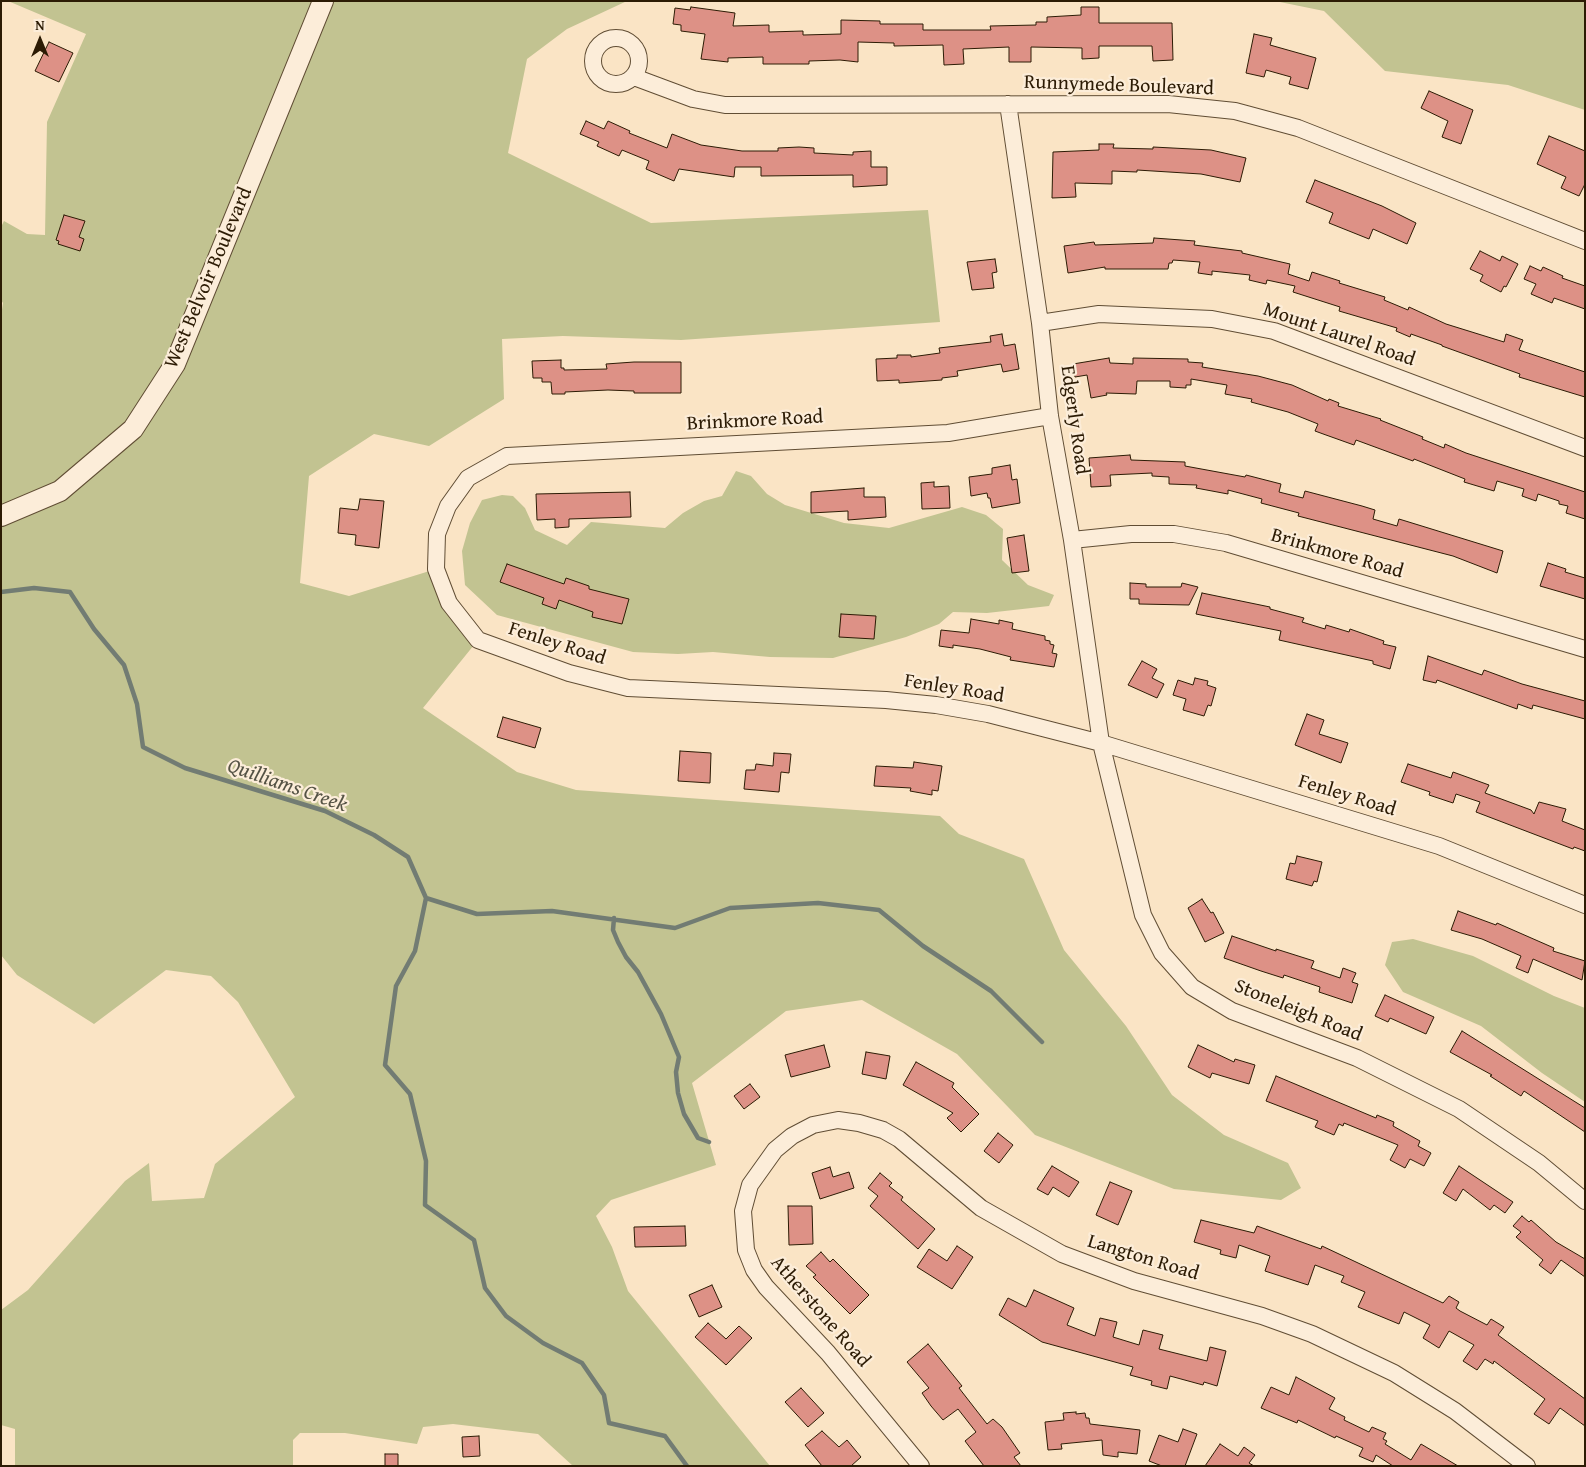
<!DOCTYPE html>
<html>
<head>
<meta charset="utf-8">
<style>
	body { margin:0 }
	#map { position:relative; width:1586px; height:1467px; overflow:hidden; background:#fae4c5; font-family:"Gentium Book Plus",serif }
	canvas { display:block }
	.frame { position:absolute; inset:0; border:2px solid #2c1b04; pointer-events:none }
	.north { position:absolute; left:15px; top:15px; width:50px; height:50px; -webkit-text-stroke:4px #fcedd9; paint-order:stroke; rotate:0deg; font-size:14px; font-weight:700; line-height:20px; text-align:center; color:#2c1b04 }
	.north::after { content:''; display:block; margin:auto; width:18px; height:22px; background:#2c1b04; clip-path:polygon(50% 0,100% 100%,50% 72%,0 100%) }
</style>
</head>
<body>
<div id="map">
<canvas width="1586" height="1467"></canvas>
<div class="frame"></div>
<div class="north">N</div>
</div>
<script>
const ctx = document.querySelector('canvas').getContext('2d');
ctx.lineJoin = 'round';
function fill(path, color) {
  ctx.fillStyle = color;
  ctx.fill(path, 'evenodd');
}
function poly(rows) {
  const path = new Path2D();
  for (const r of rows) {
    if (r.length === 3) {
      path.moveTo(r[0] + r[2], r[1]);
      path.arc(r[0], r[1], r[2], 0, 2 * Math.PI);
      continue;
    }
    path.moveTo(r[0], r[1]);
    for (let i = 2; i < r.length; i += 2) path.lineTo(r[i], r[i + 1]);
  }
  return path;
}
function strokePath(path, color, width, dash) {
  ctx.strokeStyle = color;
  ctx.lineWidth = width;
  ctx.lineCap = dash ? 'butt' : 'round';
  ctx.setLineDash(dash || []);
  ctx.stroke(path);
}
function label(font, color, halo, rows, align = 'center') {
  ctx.font = font + ' "Gentium Book Plus",serif';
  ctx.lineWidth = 4.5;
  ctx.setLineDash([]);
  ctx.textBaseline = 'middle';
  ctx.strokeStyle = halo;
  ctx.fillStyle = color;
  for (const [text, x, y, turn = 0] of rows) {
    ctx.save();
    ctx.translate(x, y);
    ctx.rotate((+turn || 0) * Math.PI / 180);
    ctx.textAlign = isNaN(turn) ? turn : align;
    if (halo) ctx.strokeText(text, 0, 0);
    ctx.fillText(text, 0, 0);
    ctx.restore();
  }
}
const green = poly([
	[8,1,627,1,567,29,527,59,508,153,651,223,928,210,940,322,681,340,563,336,502,339,504,399,429,446,374,434,309,476,300,583,349,596,436,569,478,640,423,708,517,772,576,790,940,816,959,834,1024,859,1064,950,1126,1026,1172,1095,1224,1135,1288,1163,1301,1188,1281,1200,1174,1189,1035,1135,957,1054,862,1000,786,1011,692,1083,716,1165,611,1200,596,1216,612,1247,628,1291,770,1466,573,1466,538,1434,453,1424,423,1427,417,1444,345,1433,300,1433,293,1440,293,1466,15,1466,15,1429,1,1425,1,1310,28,1290,125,1181,149,1163,152,1201,204,1198,215,1164,295,1097,238,1002,211,976,166,970,94,1024,17,975,1,955,1,316,3,303,1,300,1,227,4,221,27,234,45,235,47,122,86,34],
	[1275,1,1585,1,1585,110,1508,85,1385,71,1324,11],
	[736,471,751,476,767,494,785,505,844,523,889,528,962,507,986,515,1003,529,1002,560,1028,585,1054,595,1049,606,987,613,953,612,939,624,906,637,833,658,770,657,713,652,678,654,633,652,497,615,465,585,462,551,470,523,482,500,502,495,513,496,525,508,535,530,567,545,591,522,665,528,683,513,704,501,722,496],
	[1413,939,1473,956,1554,996,1585,1008,1585,1102,1542,1073,1481,1026,1403,992,1385,965,1392,942]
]);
const stream = poly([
	[1,592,34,588,70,592,94,629,124,665,137,704,143,747,185,768,325,811,374,835,408,857,426,898,415,951,396,986,385,1065,410,1094,426,1161,425,1205,474,1240,485,1288,506,1316,543,1343,582,1363,604,1395,609,1423,665,1436,687,1466],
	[426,898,477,914,552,911,675,928,730,908,818,903,879,910,923,946,991,991,1042,1042],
	[614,918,613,930,618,942,626,957,638,972,661,1014,679,1057,676,1072,678,1093,684,1114,698,1138,709,1142]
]);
const building = poly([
	[691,7,735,13,733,26,769,25,769,32,803,31,803,35,841,34,841,20,880,21,880,24,923,24,923,30,991,30,990,26,1036,25,1036,22,1047,22,1047,17,1081,15,1081,7,1099,7,1099,23,1172,23,1173,60,1153,61,1152,46,1099,46,1099,58,1082,59,1082,48,1031,47,1031,62,1009,62,1009,47,963,49,964,64,944,65,943,45,894,46,894,43,858,42,858,62,840,60,809,61,809,64,763,64,763,57,728,58,728,62,701,59,705,34,681,31,681,25,673,24,675,8,690,10,691,7],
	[1254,34,1272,38,1270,45,1316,58,1308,89,1289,84,1291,77,1266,70,1264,77,1246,73,1254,34],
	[49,42,73,53,59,82,35,71,49,42],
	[1429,91,1473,110,1461,144,1442,137,1448,121,1421,108,1429,91],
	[586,121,604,129,608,121,630,131,629,133,667,148,672,134,701,145,742,151,778,151,778,148,799,147,814,148,814,153,853,155,853,152,871,151,871,167,887,167,887,185,853,187,853,175,761,176,761,167,735,167,734,177,679,169,674,181,646,169,649,161,622,150,619,156,597,146,599,142,580,134,586,121],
	[1549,136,1585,151,1585,184,1579,196,1561,188,1566,177,1537,164,1549,136],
	[1099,144,1114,144,1113,148,1153,149,1153,147,1211,150,1246,158,1240,182,1201,174,1137,170,1137,172,1112,171,1112,184,1075,183,1076,197,1052,198,1053,152,1099,150,1099,144],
	[1315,180,1382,206,1416,223,1407,244,1373,229,1369,239,1329,223,1333,213,1306,202,1315,180],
	[64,215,85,221,79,237,84,239,80,251,58,244,59,241,56,240,64,215],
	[1154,238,1195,241,1194,245,1242,251,1242,253,1290,264,1288,274,1309,281,1312,272,1340,281,1339,283,1385,297,1384,300,1408,310,1409,307,1446,324,1504,342,1506,334,1523,340,1519,350,1585,372,1585,397,1519,377,1520,374,1442,346,1442,345,1411,334,1410,337,1396,331,1397,328,1339,311,1340,307,1293,292,1295,286,1267,280,1266,284,1249,280,1250,275,1212,271,1212,275,1198,273,1200,262,1173,260,1172,263,1169,263,1168,269,1105,269,1105,267,1068,273,1064,246,1094,242,1095,245,1153,243,1154,238],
	[1480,251,1500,261,1502,256,1518,264,1506,287,1504,286,1501,292,1480,281,1483,275,1470,269,1480,251],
	[995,259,997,272,992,273,994,288,972,290,967,262,995,259],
	[1530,266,1541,271,1543,267,1563,276,1562,278,1585,286,1585,309,1554,298,1552,303,1531,294,1536,284,1524,279,1530,266],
	[1002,334,1004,346,1015,344,1019,369,1003,372,1001,364,957,371,958,376,942,378,942,380,899,383,899,380,877,381,876,359,897,358,897,355,911,355,911,357,940,353,939,348,991,342,990,336,1002,334],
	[1109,358,1110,363,1133,364,1133,358,1188,359,1188,362,1203,363,1202,367,1258,376,1292,385,1328,401,1329,399,1339,403,1338,406,1381,419,1380,420,1423,437,1422,439,1444,448,1445,444,1466,453,1585,492,1585,519,1566,513,1568,506,1559,504,1559,501,1538,494,1536,501,1522,496,1524,489,1497,481,1494,491,1464,482,1465,479,1414,459,1413,461,1356,440,1354,445,1326,435,1315,431,1318,424,1288,412,1251,402,1252,399,1225,394,1227,385,1191,379,1191,385,1186,385,1186,388,1170,387,1170,381,1137,381,1136,394,1106,393,1107,395,1091,398,1087,375,1075,377,1073,364,1109,358],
	[561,360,561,368,564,368,564,370,607,369,606,364,634,362,681,362,681,393,634,393,634,391,608,390,565,392,565,394,552,394,551,382,542,382,542,378,533,378,532,361,561,360],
	[1130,455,1131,460,1185,462,1185,466,1245,477,1246,475,1281,484,1279,492,1303,498,1305,491,1362,506,1375,510,1373,519,1397,526,1399,519,1503,551,1497,573,1453,556,1298,516,1299,513,1261,503,1262,499,1228,490,1228,494,1196,488,1197,485,1169,484,1169,477,1152,476,1152,473,1110,475,1111,486,1091,487,1089,458,1130,455],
	[1010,465,1012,480,1017,479,1020,503,992,508,990,498,988,498,987,493,971,496,969,477,992,474,992,468,1010,465],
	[934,482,934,487,949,486,950,508,922,509,921,483,934,482],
	[864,488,864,497,885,497,886,517,848,520,848,511,811,513,811,492,864,488],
	[630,492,631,517,569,519,569,527,555,528,555,519,537,520,536,494,630,492],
	[360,499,384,501,379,548,355,545,356,535,338,533,340,508,358,510,360,499],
	[1024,535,1029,571,1012,573,1007,538,1024,535],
	[1548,563,1566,569,1565,572,1585,578,1585,599,1540,586,1548,563],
	[507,564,564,584,566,578,589,586,589,589,629,599,622,624,592,617,593,612,559,600,556,609,542,604,544,598,500,582,507,564],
	[1130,583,1146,584,1146,587,1181,587,1182,583,1198,587,1189,605,1139,604,1139,599,1130,599,1130,583],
	[1202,593,1270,607,1270,609,1304,618,1302,622,1325,629,1326,625,1349,632,1350,629,1384,641,1383,644,1396,647,1390,669,1373,664,1373,661,1279,640,1281,631,1196,614,1202,593],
	[841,614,876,616,874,639,839,637,841,614],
	[971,619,999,624,999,620,1013,623,1012,629,1045,636,1045,640,1050,641,1050,644,1054,645,1052,653,1057,654,1054,667,1010,660,1011,657,980,649,953,645,953,648,939,646,941,630,969,633,971,619],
	[1428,656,1482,675,1484,670,1522,684,1585,701,1585,719,1533,705,1532,709,1518,704,1517,709,1437,680,1436,683,1423,680,1428,656],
	[1142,661,1157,669,1152,678,1164,684,1157,698,1128,685,1142,661],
	[1195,678,1208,681,1207,685,1216,688,1211,706,1208,705,1204,716,1183,710,1186,699,1173,695,1178,680,1193,685,1195,678],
	[1307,714,1324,720,1319,734,1348,743,1341,763,1295,745,1307,714],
	[503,717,541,728,535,748,497,737,503,717],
	[680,751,711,753,710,783,678,781,680,751],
	[774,753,791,754,789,773,781,772,779,792,744,789,746,770,755,770,756,764,773,766,774,753],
	[914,762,942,766,938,791,932,790,932,795,910,791,911,788,874,786,876,766,913,768,914,762],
	[1408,764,1451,778,1453,772,1489,785,1485,793,1531,810,1534,814,1539,802,1566,809,1562,821,1585,830,1585,851,1574,847,1573,849,1476,812,1480,802,1456,794,1453,803,1429,795,1430,792,1401,782,1408,764],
	[1297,856,1322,862,1317,882,1314,881,1312,886,1286,879,1290,863,1295,864,1297,856],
	[1202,899,1211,913,1213,912,1224,933,1205,942,1188,908,1202,899],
	[1458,911,1496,925,1497,923,1554,948,1553,951,1585,961,1582,980,1533,959,1528,973,1516,968,1521,956,1482,939,1451,930,1458,911],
	[1232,936,1276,951,1276,949,1314,961,1311,968,1340,978,1343,968,1356,973,1352,982,1358,984,1352,1003,1319,992,1320,987,1284,975,1283,978,1261,971,1224,958,1232,936],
	[1385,995,1434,1017,1426,1034,1390,1018,1388,1022,1375,1016,1385,995],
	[1462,1031,1585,1108,1585,1132,1524,1091,1521,1096,1490,1076,1492,1075,1450,1052,1462,1031],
	[824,1045,830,1067,791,1077,785,1055,824,1045],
	[1198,1045,1234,1062,1235,1059,1255,1065,1249,1084,1212,1073,1210,1078,1188,1067,1198,1045],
	[866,1052,890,1056,886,1079,862,1074,866,1052],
	[916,1062,954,1083,952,1087,979,1114,961,1132,947,1118,953,1113,903,1085,916,1062],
	[1276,1076,1376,1118,1377,1115,1394,1122,1393,1126,1420,1141,1418,1146,1431,1153,1424,1166,1410,1159,1405,1168,1390,1160,1398,1145,1344,1123,1343,1126,1339,1124,1334,1135,1315,1127,1318,1121,1266,1101,1276,1076],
	[750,1084,760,1097,744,1109,734,1096,750,1084],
	[998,1133,1013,1145,999,1163,984,1151,998,1133],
	[1052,1166,1079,1182,1069,1197,1053,1187,1048,1195,1037,1189,1052,1166],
	[1459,1166,1513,1202,1505,1213,1494,1205,1490,1210,1463,1189,1456,1201,1443,1193,1459,1166],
	[830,1167,833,1177,849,1172,854,1188,820,1199,812,1173,830,1167],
	[880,1173,892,1183,889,1186,903,1197,901,1200,935,1229,918,1249,870,1206,878,1196,868,1188,880,1173],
	[1110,1182,1132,1191,1118,1225,1096,1215,1110,1182],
	[788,1206,812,1206,813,1244,789,1245,788,1206],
	[1522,1216,1529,1222,1531,1220,1556,1242,1585,1259,1585,1277,1561,1260,1551,1274,1539,1265,1543,1260,1516,1237,1521,1232,1513,1226,1522,1216],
	[1201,1220,1254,1233,1257,1226,1321,1249,1322,1246,1443,1303,1449,1296,1459,1302,1456,1308,1460,1311,1487,1325,1491,1319,1504,1327,1498,1335,1585,1399,1585,1426,1560,1408,1549,1424,1534,1414,1545,1399,1494,1361,1493,1364,1485,1359,1477,1370,1463,1361,1474,1345,1449,1331,1439,1348,1423,1338,1430,1325,1404,1312,1399,1324,1358,1307,1365,1292,1341,1282,1344,1276,1315,1265,1308,1285,1265,1271,1270,1256,1239,1245,1236,1258,1220,1254,1221,1250,1194,1242,1201,1220],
	[685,1226,686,1246,635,1247,634,1227,685,1226],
	[957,1246,973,1257,952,1289,917,1267,929,1249,947,1261,957,1246],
	[821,1252,830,1262,833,1259,869,1295,850,1314,813,1277,816,1275,806,1266,821,1252],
	[712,1285,722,1307,699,1317,689,1295,712,1285],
	[1034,1290,1074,1308,1067,1325,1095,1336,1100,1318,1117,1322,1113,1337,1139,1345,1143,1330,1163,1335,1159,1349,1207,1361,1210,1347,1226,1351,1217,1386,1204,1382,1203,1385,1170,1376,1167,1389,1151,1385,1152,1381,1130,1375,1133,1367,1042,1342,999,1315,1008,1298,1026,1307,1034,1290],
	[708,1323,726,1339,739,1326,752,1338,726,1365,695,1337,708,1323],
	[928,1344,962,1386,959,1388,987,1424,993,1419,1002,1427,1020,1453,1014,1457,1021,1466,984,1466,965,1441,976,1432,958,1409,943,1420,931,1406,922,1393,929,1388,907,1362,928,1344],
	[1296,1377,1335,1398,1329,1409,1345,1417,1344,1420,1369,1432,1372,1427,1386,1433,1383,1439,1387,1441,1385,1444,1411,1460,1421,1444,1458,1466,1393,1466,1376,1455,1373,1462,1359,1456,1363,1448,1336,1436,1335,1438,1298,1420,1297,1423,1261,1408,1271,1387,1289,1395,1296,1377],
	[801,1388,824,1413,808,1427,785,1402,801,1388],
	[1076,1412,1076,1414,1085,1413,1086,1418,1089,1418,1090,1424,1140,1430,1137,1454,1118,1452,1118,1457,1103,1455,1102,1440,1061,1444,1062,1449,1048,1450,1045,1422,1064,1420,1063,1413,1076,1412],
	[1183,1429,1197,1434,1185,1466,1162,1466,1149,1461,1159,1435,1178,1442,1183,1429],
	[822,1431,839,1447,847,1440,861,1457,851,1466,822,1466,805,1445,822,1431],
	[479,1436,480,1456,463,1457,462,1437,479,1436],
	[1220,1444,1238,1456,1244,1447,1255,1455,1249,1463,1254,1466,1205,1466,1220,1444],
	[385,1454,398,1454,398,1466,385,1466,385,1454]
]);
const minor = poly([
	[616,61,23],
	[634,77,693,99,725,105,1168,104,1235,111,1298,128,1585,241],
	[1008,104,1040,323,1050,416,1072,540,1101,743,1143,915,1162,953,1192,987,1232,1011,1357,1058,1459,1109,1539,1163,1585,1201],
	[1040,323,1099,314,1212,319,1274,331,1585,448],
	[1050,416,948,433,507,456,468,478,448,506,437,534,436,569,449,603,478,640,569,673,628,688,886,700,936,705,988,714,1101,743,1439,846,1585,905],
	[1072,540,1131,534,1174,534,1226,543,1585,649],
	[921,1466,828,1353,766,1287,754,1270,746,1250,743,1211,750,1185,775,1150,792,1136,813,1125,838,1120,859,1123,883,1130,899,1139,981,1208,1062,1254,1134,1281,1262,1316,1312,1334,1394,1373,1455,1411,1527,1466]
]);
const tertiary = poly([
	[1,516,60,491,133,429,175,364,323,1]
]);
const streetNames = [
	["Runnymede Boulevard",1119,86,2],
	["West Belvoir Boulevard",209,278,-67],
	["Mount Laurel Road",1339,335,19],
	["Edgerly Road",1074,420,82],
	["Brinkmore Road",755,421,-3],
	["Brinkmore Road",1337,554,16],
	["Fenley Road",557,644,18],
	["Fenley Road",954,689,9],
	["Fenley Road",1347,796,17],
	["Stoneleigh Road",1298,1011,22],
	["Langton Road",1143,1258,17],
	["Atherstone Road",820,1312,49]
];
const waterNames = [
	["Quilliams Creek",287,786,19]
];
fill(green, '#c2c391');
strokePath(stream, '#727c73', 4.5);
fill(building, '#dd9186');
strokePath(building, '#2c1b04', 1);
strokePath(minor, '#604d34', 18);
strokePath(tertiary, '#604d34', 22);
strokePath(minor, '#fcedd9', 16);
strokePath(tertiary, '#fcedd9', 20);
label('20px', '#2c1b04', '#fcedd9', streetNames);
label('italic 21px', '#555345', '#fcedd9', waterNames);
</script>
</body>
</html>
